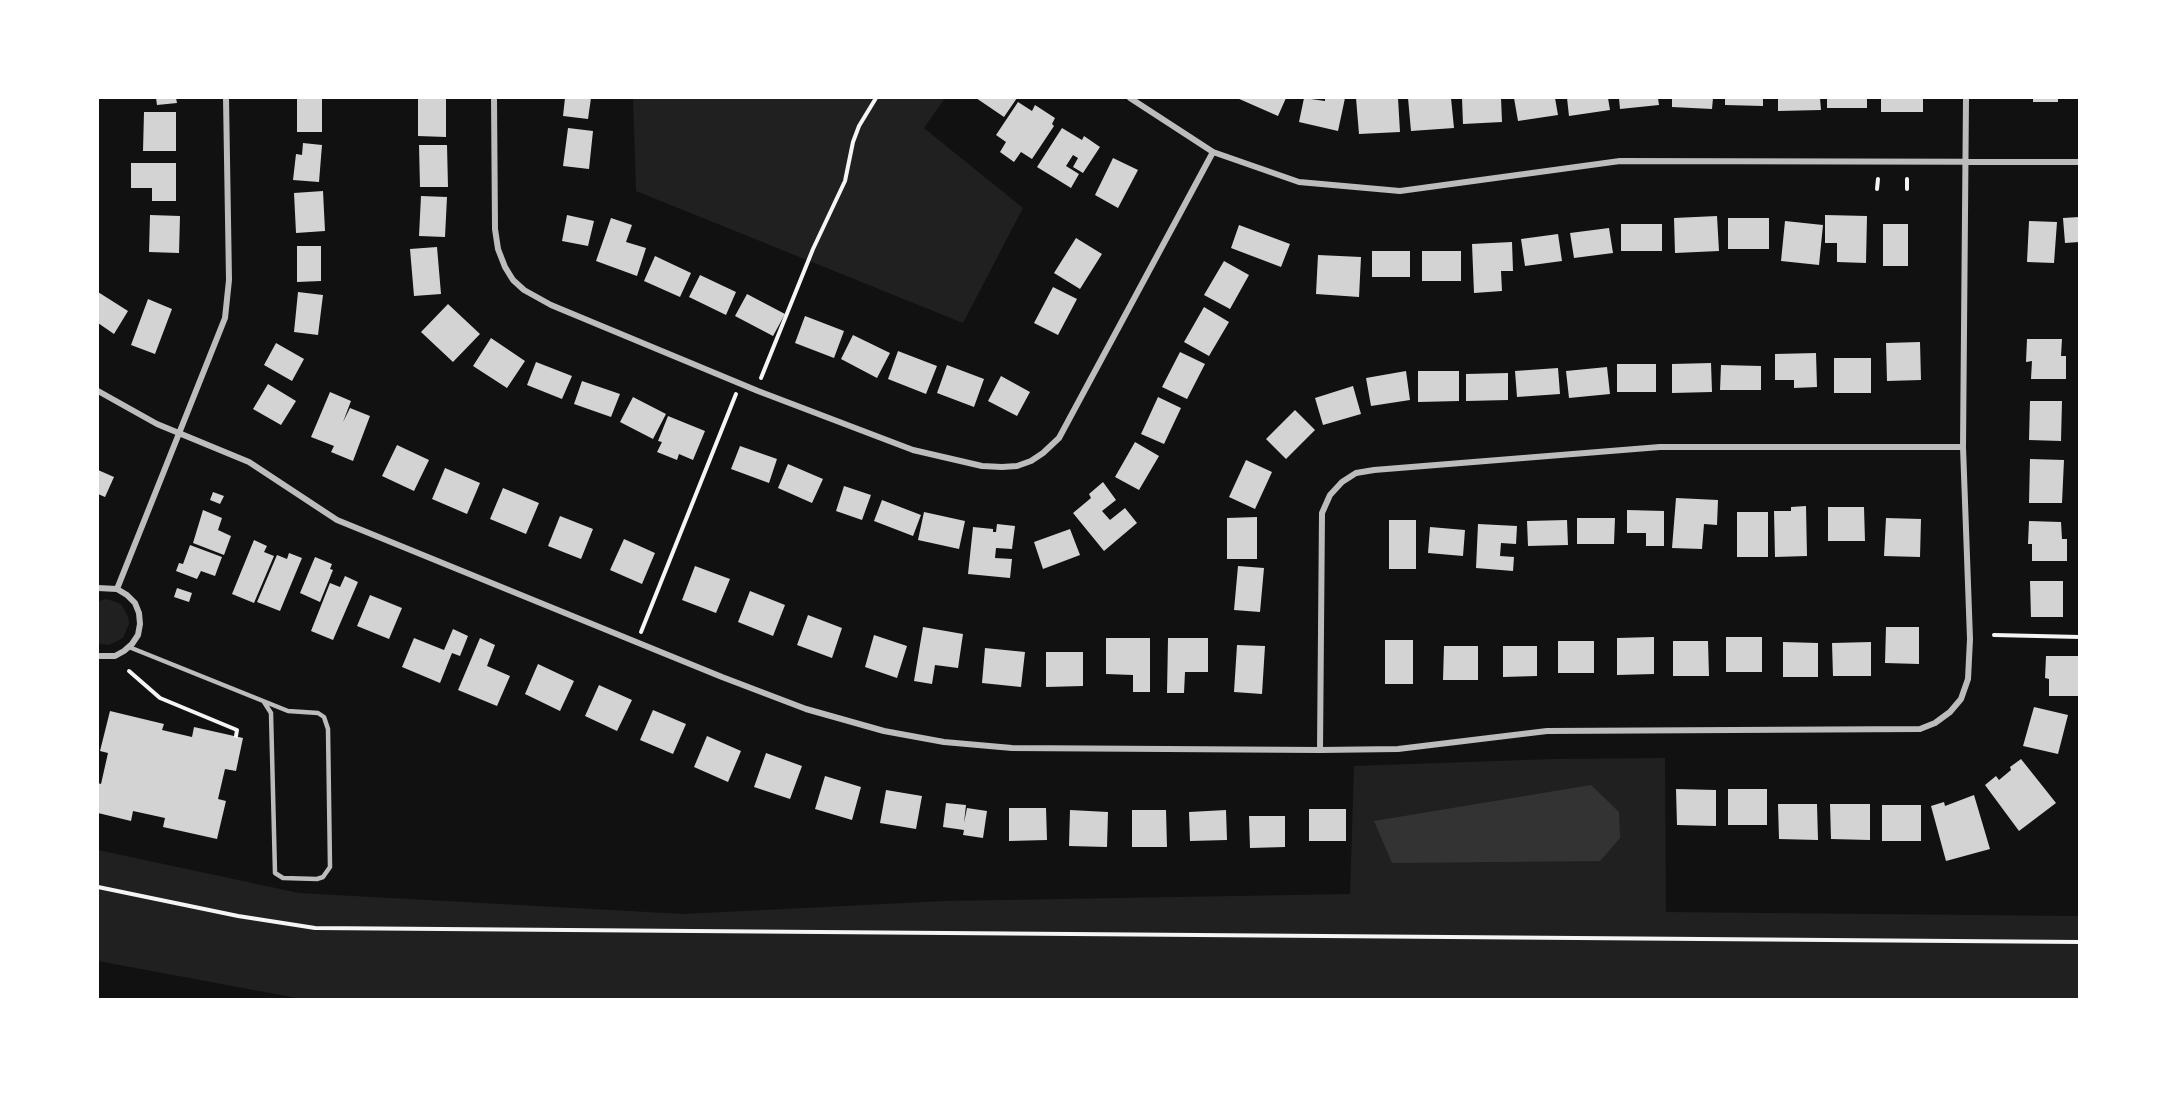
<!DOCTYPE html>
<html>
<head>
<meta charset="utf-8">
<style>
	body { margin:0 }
	#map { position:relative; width:2177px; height:1097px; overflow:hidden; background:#111; font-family:"Public Sans",sans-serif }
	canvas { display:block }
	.frame { position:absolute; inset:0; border:99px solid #fff; pointer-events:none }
</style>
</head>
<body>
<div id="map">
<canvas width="2177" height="1097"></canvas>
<div class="frame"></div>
</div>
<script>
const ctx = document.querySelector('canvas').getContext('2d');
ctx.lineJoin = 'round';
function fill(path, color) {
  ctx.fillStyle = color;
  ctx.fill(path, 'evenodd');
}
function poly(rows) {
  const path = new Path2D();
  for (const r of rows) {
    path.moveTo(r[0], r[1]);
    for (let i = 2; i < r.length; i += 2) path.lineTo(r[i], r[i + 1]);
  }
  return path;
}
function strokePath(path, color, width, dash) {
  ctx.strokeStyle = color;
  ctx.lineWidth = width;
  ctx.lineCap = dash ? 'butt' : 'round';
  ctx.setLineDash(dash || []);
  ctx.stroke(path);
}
const green = poly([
	[633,98,945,98,924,128,1023,208,963,323,636,191],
	[107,599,121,604,128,616,129,624,123,638,109,645,101,644,98,643,98,601],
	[1665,758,1666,912,2079,916,2079,999,302,999,98,961,98,850,299,893,684,914,945,901,1350,894,1354,766,1553,759]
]);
const water = poly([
	[1591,785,1619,812,1620,838,1600,861,1392,863,1374,821]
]);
const building = poly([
	[156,98,176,98,177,103,157,105],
	[297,98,322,98,322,132,297,132],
	[418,98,446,98,446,137,418,136],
	[565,98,591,98,588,119,563,116],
	[976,98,1017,98,1004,117],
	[1237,98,1286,98,1278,116],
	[1304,98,1325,101,1325,98,1345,98,1338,131,1299,122],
	[1356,98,1398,98,1400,132,1359,134],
	[1408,98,1451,98,1454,128,1411,131],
	[1462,98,1501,98,1502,122,1463,124],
	[1514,98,1555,98,1558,115,1518,121],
	[1567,98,1608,98,1610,110,1569,116],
	[1619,98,1658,98,1659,105,1620,109],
	[1672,98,1713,98,1712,109,1672,107],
	[1725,98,1763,98,1763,106,1725,105],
	[1778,98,1820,98,1821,110,1778,111],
	[1827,98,1867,98,1867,108,1827,108],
	[1881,98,1923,98,1923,112,1881,112],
	[2033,98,2058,98,2058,102,2033,102],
	[1018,102,1032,111,1035,105,1055,118,1052,124,1054,126,1032,159,1021,152,1014,162,1000,152,1006,142,996,135],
	[144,112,176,112,176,151,143,151],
	[568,128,593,131,589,169,563,166],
	[1062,128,1082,140,1084,136,1100,147,1083,173,1073,167,1078,158,1073,155,1066,166,1079,174,1071,188,1037,167],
	[303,143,322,145,319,182,293,180,296,154,302,155],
	[419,145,447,145,448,187,420,187],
	[1113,158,1138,170,1118,208,1095,195],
	[131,163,176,163,176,201,152,201,152,188,131,188],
	[323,191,325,231,296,233,294,193],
	[421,196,447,197,445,237,419,236],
	[150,215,180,216,179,253,149,252],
	[567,215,594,221,588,246,562,241],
	[1825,215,1867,216,1866,263,1837,262,1837,243,1825,243],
	[1717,216,1719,251,1675,253,1674,218],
	[2079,217,2079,242,2065,243,2063,218],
	[611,218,632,225,626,242,646,248,637,276,596,261],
	[1728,218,1769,218,1769,249,1728,249],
	[1785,221,1823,225,1819,265,1781,261],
	[2029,221,2057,222,2054,263,2027,262],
	[1621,224,1662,224,1662,251,1621,251],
	[1883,224,1908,224,1908,266,1883,266],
	[1239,225,1290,244,1281,267,1231,248],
	[1609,228,1613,253,1574,258,1570,233],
	[1558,234,1562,261,1525,266,1521,239],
	[1076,238,1102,254,1080,289,1054,273],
	[1512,242,1513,271,1501,271,1502,291,1474,293,1472,244],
	[297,246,321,246,321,281,297,282],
	[437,247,441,294,414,296,410,249],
	[1372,251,1410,251,1410,277,1372,277],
	[1422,251,1461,251,1461,281,1422,281],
	[1318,255,1361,257,1359,297,1316,294],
	[655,256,691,273,680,297,644,281],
	[1224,261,1249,275,1230,309,1204,295],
	[700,275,736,292,726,315,689,297],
	[1053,287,1077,299,1058,335,1034,323],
	[98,292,128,311,114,334,98,323],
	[298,292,323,295,318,335,294,332],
	[747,294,785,314,773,336,735,316],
	[148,299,172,309,155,354,131,345],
	[448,304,480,334,453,362,421,332],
	[1204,307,1229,322,1209,356,1184,342],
	[805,316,844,331,834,358,795,343],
	[853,335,890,353,877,378,841,359],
	[491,338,525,361,507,388,473,366],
	[2027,339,2062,339,2061,356,2066,356,2066,379,2031,379,2032,361,2026,362],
	[1920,342,1921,380,1887,381,1886,343],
	[276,343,304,359,292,381,264,365],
	[898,351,937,366,926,394,888,379],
	[1180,352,1205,364,1187,399,1162,387],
	[1816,353,1817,387,1794,388,1794,380,1775,380,1775,354],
	[1834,358,1871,358,1871,393,1834,393],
	[536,362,572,376,562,399,527,385],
	[1711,363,1712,392,1672,393,1672,364],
	[1617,364,1656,364,1656,392,1617,392],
	[947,365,984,379,974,407,937,393],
	[1721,365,1761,366,1761,390,1720,390],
	[1607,367,1610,394,1569,398,1566,371],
	[1558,368,1560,394,1517,397,1515,371],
	[1406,371,1410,400,1371,406,1366,378],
	[1418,371,1459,371,1459,401,1418,402],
	[1508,373,1508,400,1466,401,1466,374],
	[1001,376,1030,392,1017,416,988,401],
	[582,381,620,394,611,417,574,404],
	[268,384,296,401,281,425,253,409],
	[1353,386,1361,414,1323,425,1315,398],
	[330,392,351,401,343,422,350,408,370,416,353,461,331,452,334,446,311,437],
	[633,397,666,414,653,439,620,422],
	[1158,397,1181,408,1164,444,1141,434],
	[2030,401,2062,401,2061,441,2029,440],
	[1295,410,1315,430,1286,459,1266,439],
	[668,416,705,431,693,460,679,454,677,460,657,452,662,442,658,441],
	[1135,442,1159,456,1139,490,1115,477],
	[397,445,429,460,414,491,382,476],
	[740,446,777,459,769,483,731,469],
	[2030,459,2064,460,2062,503,2029,503],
	[1246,460,1272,472,1255,509,1229,497],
	[788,464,823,479,812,503,778,488],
	[445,468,480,483,467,514,432,499],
	[98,470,114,477,105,497,98,494],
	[1103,482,1116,500,1102,511,1110,520,1125,508,1137,523,1104,551,1073,513,1091,498,1089,494],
	[844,486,871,495,862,520,836,511],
	[503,488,539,503,526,534,490,519],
	[213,492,224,496,220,504,210,500],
	[1676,498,1718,500,1717,525,1704,524,1702,549,1672,548],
	[882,500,921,515,913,536,874,521],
	[1806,506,1807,556,1775,557,1774,511,1791,511,1791,507],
	[1828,507,1864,507,1865,541,1828,541],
	[203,510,222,518,218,530,231,536,224,555,193,543],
	[1627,510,1664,511,1664,546,1646,546,1646,533,1627,533],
	[924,512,965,521,959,549,918,540],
	[1737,512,1768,512,1768,557,1737,557],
	[560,516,593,529,581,559,548,546],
	[1257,517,1257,559,1227,559,1227,518],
	[1577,518,1615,518,1614,544,1577,544],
	[1886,518,1921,519,1920,557,1884,556],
	[1389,520,1416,520,1416,569,1389,569],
	[1567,520,1568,545,1528,546,1527,521],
	[2029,521,2061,522,2062,539,2067,539,2067,561,2032,561,2032,544,2028,544],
	[997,524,1015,526,1012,549,996,548,995,558,1012,559,1010,578,968,574,973,527,993,529,993,532,996,532],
	[1478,524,1517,526,1516,544,1501,543,1500,556,1514,557,1513,571,1476,568],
	[1430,527,1465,530,1463,556,1428,553],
	[1070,529,1080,555,1043,569,1034,542],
	[624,539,655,553,642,584,610,570],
	[254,540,267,546,264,552,274,556,254,603,232,594],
	[190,545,222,557,215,576,201,571,197,579,176,571,179,563,183,564],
	[289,553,302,558,280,611,257,602,277,555,287,559],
	[315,557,332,564,330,569,333,570,320,602,300,593],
	[695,566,730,579,716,613,682,600],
	[1238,566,1264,568,1260,612,1234,610],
	[345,576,358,582,333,640,311,631,330,583,340,587],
	[2030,581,2063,581,2063,617,2031,617],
	[177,588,192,593,189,602,174,597],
	[750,591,785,605,773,636,738,622],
	[370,595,402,608,389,639,357,626],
	[808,615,842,628,832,658,797,645],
	[923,627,963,634,958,668,935,665,932,684,914,681],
	[1886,627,1919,627,1919,664,1885,663],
	[453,629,468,636,460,656,452,653,440,683,402,667,414,638,444,650],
	[874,635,907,646,897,678,865,667],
	[1654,637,1654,674,1617,675,1617,638],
	[1726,637,1762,637,1762,672,1726,672],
	[480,638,495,645,487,666,510,676,497,706,458,690],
	[1106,638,1150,638,1150,692,1133,692,1133,675,1106,674],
	[1168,638,1208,638,1208,672,1185,672,1184,693,1167,693],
	[1385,640,1413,640,1413,684,1385,684],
	[1558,641,1594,641,1594,673,1558,673],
	[1673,641,1708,641,1709,676,1673,676],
	[1783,642,1818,643,1818,677,1783,677],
	[1871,642,1871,676,1833,676,1832,643],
	[1237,645,1265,646,1262,694,1234,692],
	[1444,646,1478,646,1478,680,1443,680],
	[1503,646,1537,646,1537,676,1503,677],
	[985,648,1025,652,1021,687,982,683],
	[1046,652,1083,652,1083,686,1046,687],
	[2046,656,2078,656,2079,696,2049,696,2049,679,2045,678],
	[538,664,574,681,560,711,525,694],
	[599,685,632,700,617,731,585,716],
	[2034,707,2068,715,2058,754,2023,746],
	[653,710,686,724,673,754,640,740],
	[110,711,164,724,162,730,192,737,194,727,243,738,236,771,225,769,218,799,226,801,217,839,163,827,165,818,133,811,131,821,98,813,98,783,101,784,108,753,100,751],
	[707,736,741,751,728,782,694,767],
	[766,753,802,766,790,799,754,787],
	[2021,759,2056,803,2019,831,1985,785,1996,776,1999,780,2011,770,2010,767],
	[825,776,861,787,852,820,815,809],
	[1676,789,1716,790,1716,826,1677,825],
	[1728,789,1767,789,1767,825,1728,825],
	[886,790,922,796,916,829,880,823],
	[1974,795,1990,849,1946,861,1931,806,1944,802,1945,806],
	[946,803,966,805,964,823,967,808,987,811,983,838,963,835,964,830,943,827],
	[1778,804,1817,804,1818,840,1779,839],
	[1830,804,1870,804,1870,840,1831,839],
	[1882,805,1921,805,1921,841,1882,841],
	[1009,808,1046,808,1047,840,1009,841],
	[1309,809,1346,809,1346,841,1309,841],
	[1070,810,1108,812,1107,847,1069,846],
	[1132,810,1166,810,1167,847,1132,847],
	[1226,810,1227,840,1190,841,1189,812],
	[1249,816,1285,816,1285,847,1250,848]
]);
const path = poly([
	[1877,189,1878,179],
	[1907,189,1907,179],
	[761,378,813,249,845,181,853,142,859,126,876,98],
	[641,632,736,394],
	[1994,635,2080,637],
	[129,671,160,698,237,730,236,736],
	[98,887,238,916,315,928,2080,942]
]);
const service = poly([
	[129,647,288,711,318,713,324,717,328,729,330,867,323,877,317,879,283,878,275,873,271,713,264,702]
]);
const minor = poly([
	[494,98,495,229,498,249,505,267,513,280,524,290,551,305,758,391,913,450,982,466,1002,467,1017,466,1031,461,1043,453,1059,438,1213,152],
	[1130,98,1213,152,1299,182,1400,191,1620,161,2080,162],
	[98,391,157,424,249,462,337,520,722,677,806,709,884,731,944,742,1012,748,1320,750,1398,749,1547,731,1920,729,1935,723,1950,712,1961,699,1968,679,1970,639,1963,447,1966,98],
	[98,588,117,589,127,595,135,603,139,613,140,624,138,635,132,644,124,651,115,656,98,656],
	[117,589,225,318,229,280,226,98],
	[1320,750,1322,513,1330,495,1342,482,1356,473,1374,470,1660,447,1963,447]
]);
fill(green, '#202020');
fill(water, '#333');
fill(building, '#d3d3d3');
strokePath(path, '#f5f5f5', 4);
strokePath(service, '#bcbcbc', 4.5);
strokePath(minor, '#bcbcbc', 6);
</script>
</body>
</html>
